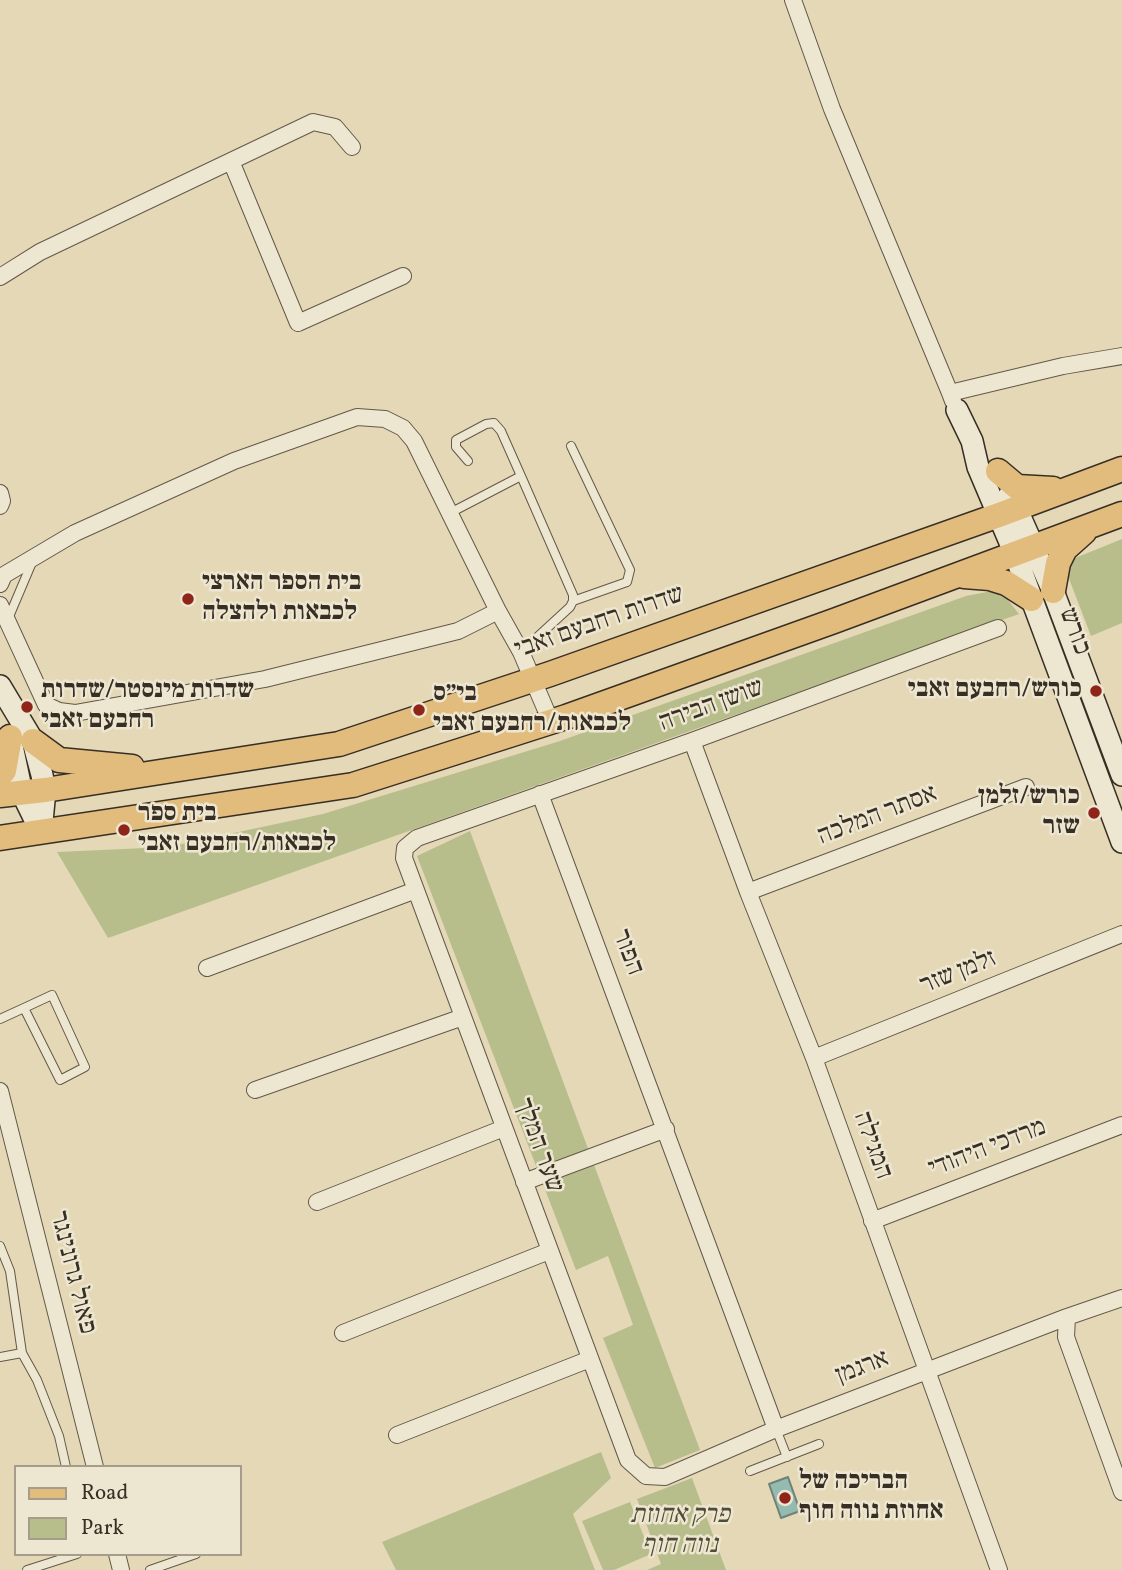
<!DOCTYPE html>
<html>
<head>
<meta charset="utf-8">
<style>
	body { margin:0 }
	#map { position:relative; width:1122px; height:1570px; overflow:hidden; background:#e4d8b7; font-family:Vollkorn,serif }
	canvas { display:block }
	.legend { position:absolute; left:14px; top:1465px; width:228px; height:91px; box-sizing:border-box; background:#ede6d0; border:2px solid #a59c8b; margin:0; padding:9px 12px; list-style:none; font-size:21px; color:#382e24 }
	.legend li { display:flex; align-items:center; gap:14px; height:35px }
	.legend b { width:35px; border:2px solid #a59c8b }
</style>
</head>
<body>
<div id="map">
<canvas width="1122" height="1570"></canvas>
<ul class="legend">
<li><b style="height:9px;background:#e2bc7c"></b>Road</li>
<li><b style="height:19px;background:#b7be8c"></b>Park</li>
</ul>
</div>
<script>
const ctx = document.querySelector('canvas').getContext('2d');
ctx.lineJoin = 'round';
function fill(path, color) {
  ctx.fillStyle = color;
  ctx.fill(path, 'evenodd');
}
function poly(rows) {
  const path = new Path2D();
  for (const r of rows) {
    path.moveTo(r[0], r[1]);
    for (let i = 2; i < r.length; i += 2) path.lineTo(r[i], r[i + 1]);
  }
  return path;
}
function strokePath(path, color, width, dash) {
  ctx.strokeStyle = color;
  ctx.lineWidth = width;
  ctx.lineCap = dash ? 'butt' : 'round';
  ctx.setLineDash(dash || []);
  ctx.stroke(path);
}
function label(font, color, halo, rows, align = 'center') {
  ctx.font = font + ' Vollkorn,"Frank Ruhl Libre",serif';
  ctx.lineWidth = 5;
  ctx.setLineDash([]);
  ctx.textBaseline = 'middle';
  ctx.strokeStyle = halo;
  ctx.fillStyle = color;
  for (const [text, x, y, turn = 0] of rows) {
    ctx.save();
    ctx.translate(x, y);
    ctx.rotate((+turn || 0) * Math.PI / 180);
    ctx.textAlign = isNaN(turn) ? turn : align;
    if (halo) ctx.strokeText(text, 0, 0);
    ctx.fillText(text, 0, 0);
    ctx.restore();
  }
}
const green = poly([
	[1122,539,1122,623,1091,636,1063,563],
	[992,591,1008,600,1019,614,108,938,57,852,168,847,323,814,560,741,966,596],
	[470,831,700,1450,655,1468,603,1338,633,1325,608,1256,576,1270,417,856],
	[601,1452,611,1478,573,1514,595,1570,396,1570,382,1542],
	[692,1478,726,1570,647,1570,661,1564,637,1499],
	[630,1502,651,1554,614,1570,603,1570,582,1521]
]);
const water = poly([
	[788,1477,800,1511,781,1518,769,1484,788,1477]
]);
const lane = poly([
	[571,446,630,570,627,582,573,601],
	[450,513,521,476,501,431,494,423,486,424,456,440,456,447,468,461],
	[8,619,33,560],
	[521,652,570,607,573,601,573,595,521,476],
	[0,1019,24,1008,52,995,85,1067,60,1080,24,1008],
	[0,1246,10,1271,22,1353,37,1380,59,1436,66,1467],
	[0,1357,22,1353],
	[776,1429,787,1457],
	[750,1471,819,1444],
	[27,1570,77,1554],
	[150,1570,196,1554]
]);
const street = poly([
	[793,0,832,109,950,393],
	[231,161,298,323,403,276],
	[0,277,40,252,313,122,335,127,352,147],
	[953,401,950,393,1063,366,1122,356],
	[0,493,2,501,0,506],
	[0,584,4,575,75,533,234,461,357,417,385,419,403,428,414,441,498,611,521,652,551,722],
	[0,605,46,705,59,711,75,713,265,679,458,631,498,611],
	[998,628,692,741,417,838,405,848,404,858,628,1460,646,1476,665,1477,776,1429,1067,1317,1122,1298],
	[692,741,748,892,814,1058,999,1570],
	[540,794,776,1429],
	[748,892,1026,787],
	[207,968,416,890],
	[814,1058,1122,934],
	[255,1090,463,1017],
	[0,1091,95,1467],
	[524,1182,666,1129],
	[317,1202,504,1128],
	[872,1221,1122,1125],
	[1067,1317,1066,1337,1122,1492],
	[343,1333,549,1251],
	[397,1435,590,1359],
	[117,1554,121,1570]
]);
const secondary = poly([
	[957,410,972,441,978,467,1015,554,1122,842],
	[1010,494,1053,591,1122,775],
	[0,686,33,741,42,775,45,790,41,832],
	[11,741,22,793,41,832]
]);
const primary = poly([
	[998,471,1017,487,1053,489],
	[964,576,990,578,1006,583,1031,599],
	[1053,591,1058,563,1065,549,1084,532],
	[33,741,59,760,132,767],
	[0,775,4,771,10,737],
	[0,795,45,790,339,744,550,674,999,515,1122,469],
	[0,838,353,785,566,717,834,621,1122,514]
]);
const markers = [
	[188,599,7,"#8f2418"],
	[1096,691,7,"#8f2418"],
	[27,707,7,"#8f2418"],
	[419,710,7,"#8f2418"],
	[1094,813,7,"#8f2418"],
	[124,830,7,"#8f2418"],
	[785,1498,7,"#8f2418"]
];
const poiNames = [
	["בית הספר הארצי",202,584],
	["לכבאות ולהצלה",202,614],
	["כורש/רחבעם זאבי",1082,691,"right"],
	["שדרות מינסטר/שדרות",41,692],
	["רחבעם זאבי",41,722],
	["בי״ס",433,695],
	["לכבאות/רחבעם זאבי",433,725],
	["כורש/זלמן",1080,798,"right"],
	["שזר",1080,828,"right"],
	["בית ספר",138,815],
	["לכבאות/רחבעם זאבי",138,845],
	["הבריכה של",799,1483],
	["אחוזת נווה חוף",799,1513]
];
const streetNames = [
	["שדרות רחבעם זאבי",600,624,-19],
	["כורש",1073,632,70],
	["שושן הבירה",712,707,-20],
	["אסתר המלכה",878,817,-21],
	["הפור",626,953,69],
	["זלמן שזר",959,974,-22],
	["שער המלך",537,1146,70],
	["המגילה",871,1146,70],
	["מרדכי היהודי",988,1150,-21],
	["פאול גרונינגר",71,1273,76],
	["ארגמן",863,1369,-21]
];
const parkNames = [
	["פרק אחוזת",680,1517],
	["נווה חוף",680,1547]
];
fill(green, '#b7be8c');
fill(water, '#95baaf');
strokePath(water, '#708277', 2);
strokePath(lane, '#635849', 10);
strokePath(street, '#635849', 18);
strokePath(secondary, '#382e24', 24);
strokePath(primary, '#382e24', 27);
strokePath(lane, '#ede6d0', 8);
strokePath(street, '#ede6d0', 16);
strokePath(secondary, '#ede6d0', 21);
strokePath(primary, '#e2bc7c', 24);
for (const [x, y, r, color] of markers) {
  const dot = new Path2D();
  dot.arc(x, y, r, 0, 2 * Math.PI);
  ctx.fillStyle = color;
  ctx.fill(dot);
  strokePath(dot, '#ede6d0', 2.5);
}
label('bold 26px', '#382e24', '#ede6d0', poiNames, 'left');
label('26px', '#382e24', '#ede6d0', streetNames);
label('italic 26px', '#514b39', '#ede6d0', parkNames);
</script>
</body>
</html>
